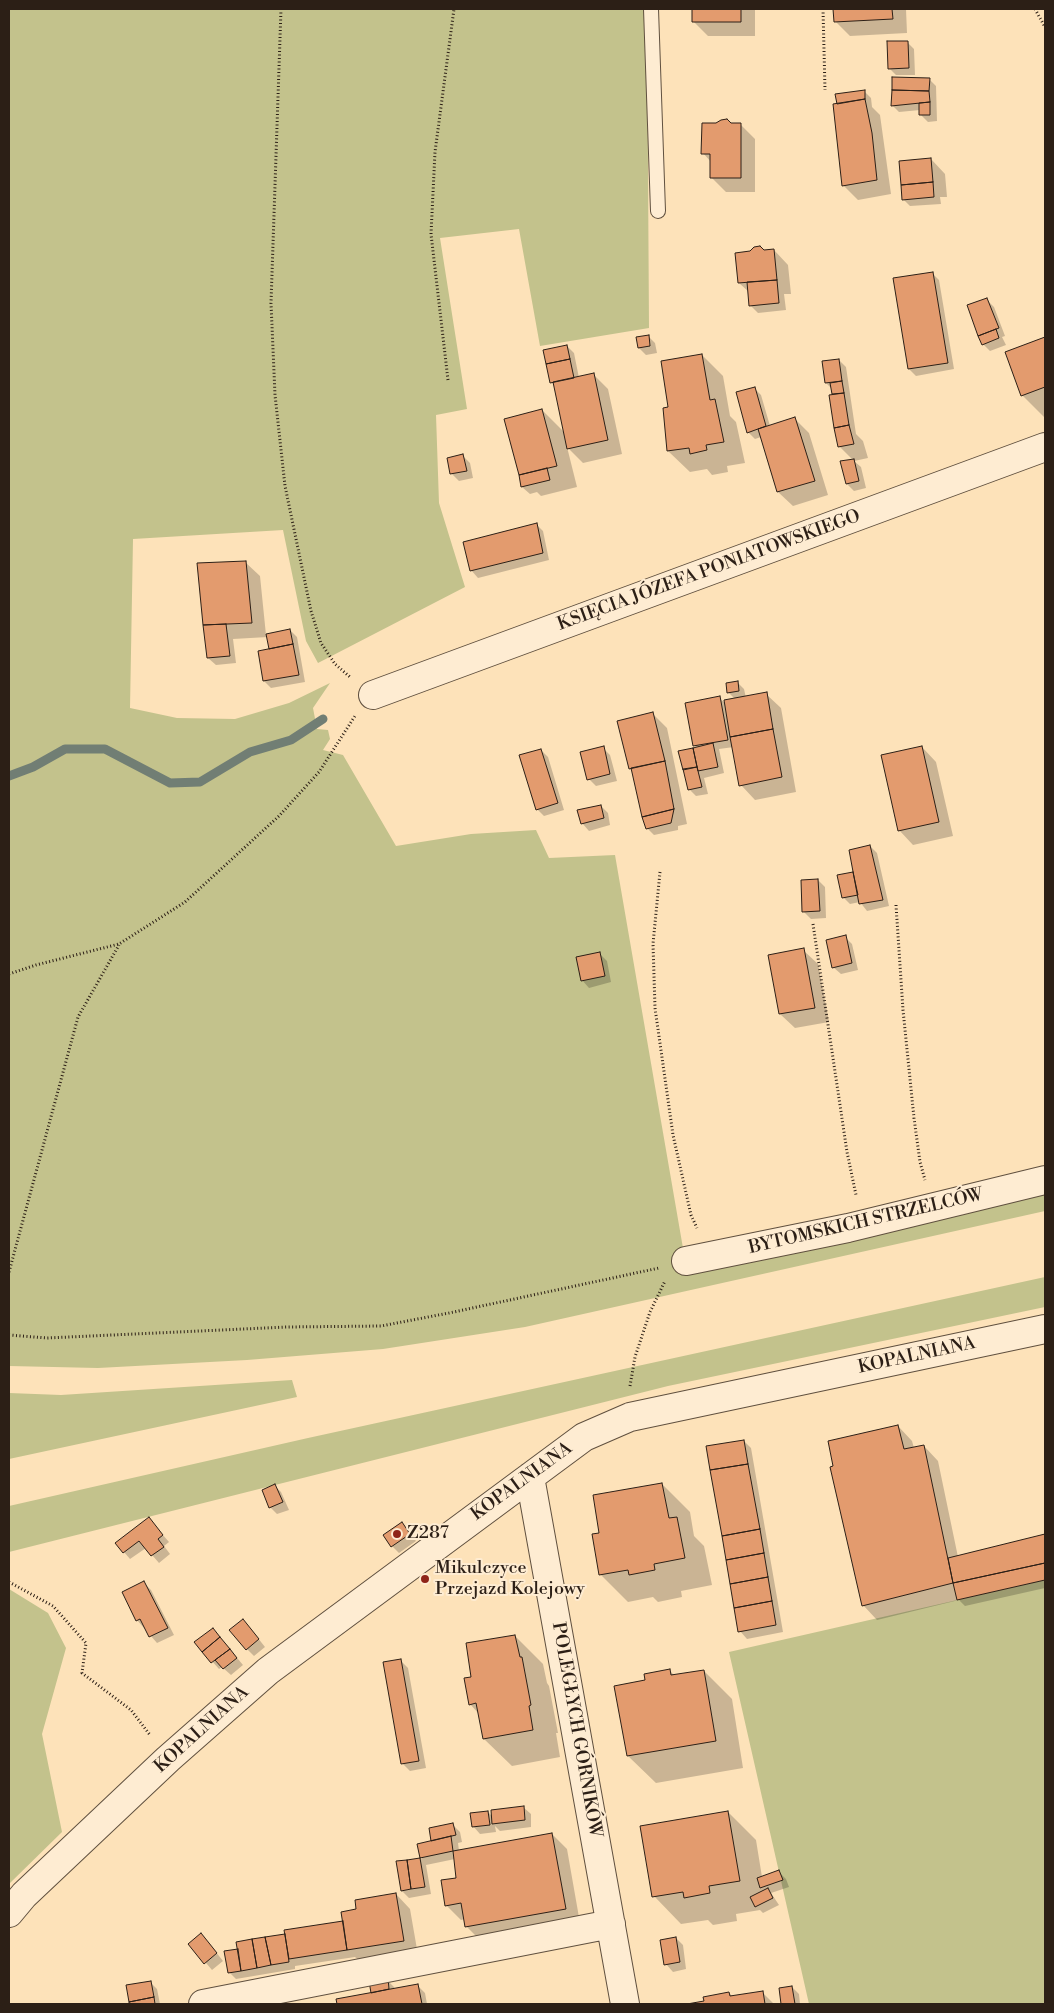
<!DOCTYPE html>
<html>
<head>
<meta charset="utf-8">
<style>
	body { margin:0 }
	#map { position:relative; width:1054px; height:2013px; overflow:hidden; background:#fde2b9; font-family:"Libre Bodoni",serif }
	canvas { display:block }
	.frame { position:absolute; inset:0; border:10px solid #2c1f16; pointer-events:none }
</style>
</head>
<body>
<div id="map">
<canvas width="1054" height="2013"></canvas>
<div class="frame"></div>
</div>
<script>
const ctx = document.querySelector('canvas').getContext('2d');
ctx.lineJoin = 'round';
function fill(path, color) {
  ctx.fillStyle = color;
  ctx.fill(path, 'evenodd');
}
function poly(rows) {
  const path = new Path2D();
  for (const r of rows) {
    path.moveTo(r[0], r[1]);
    for (let i = 2; i < r.length; i += 2) path.lineTo(r[i], r[i + 1]);
  }
  return path;
}
function strokePath(path, color, width, dash) {
  ctx.strokeStyle = color;
  ctx.lineWidth = width;
  ctx.lineCap = dash ? 'butt' : 'round';
  ctx.setLineDash(dash || []);
  ctx.stroke(path);
}
function label(font, color, halo, rows, align = 'center') {
  ctx.font = font + ' "Libre Bodoni",serif';
  ctx.lineWidth = 4;
  ctx.setLineDash([]);
  ctx.textBaseline = 'middle';
  ctx.strokeStyle = halo;
  ctx.fillStyle = color;
  for (const [text, x, y, turn = 0] of rows) {
    ctx.save();
    ctx.translate(x, y);
    ctx.rotate((+turn || 0) * Math.PI / 180);
    ctx.textAlign = isNaN(turn) ? turn : align;
    if (halo) ctx.strokeText(text, 0, 0);
    ctx.fillText(text, 0, 0);
    ctx.restore();
  }
}
const green = poly([
	[9,9,647,9,649,328,540,346,519,229,440,238,467,409,436,415,439,503,465,587,318,663,306,641,283,530,133,539,130,708,177,718,235,719,289,703,330,683,313,708,317,729,328,730,330,739,323,750,343,755,396,846,471,834,536,830,549,858,615,855,684,1254,1045,1188,1045,1211,525,1327,383,1349,247,1360,98,1368,9,1366],
	[1045,1277,1045,1307,668,1386,9,1552,9,1506,308,1438],
	[292,1380,297,1397,9,1459,9,1393,61,1395],
	[1045,1580,1045,2004,809,2004,729,1652],
	[9,1589,48,1613,66,1648,42,1734,62,1832,9,1884]
]);
const shadow = poly([
	[693,9,755,9,755,36,708,36,693,21],
	[834,9,906,9,907,33,850,36,835,21],
	[907,42,914,49,915,75,896,75,889,68],
	[929,79,936,86,937,121,928,122,921,115,920,110,899,112,892,105],
	[864,91,871,98,872,107,880,115,891,194,858,200,843,185],
	[731,125,741,125,755,139,755,192,726,192,711,177,711,162,703,153],
	[931,159,945,174,947,197,940,197,941,204,910,206,903,199],
	[774,250,788,265,791,294,784,294,786,310,758,313,750,305,749,292,739,283,764,251],
	[932,273,939,280,954,369,916,376,909,369],
	[987,300,994,307,1005,336,1002,337,1006,345,990,351,983,344],
	[648,336,655,343,657,353,646,355,639,348,637,338],
	[1045,338,1045,416,1044,417,1022,395,1006,353],
	[567,346,574,353,579,378,594,375,608,389,622,454,583,463,567,447,577,487,541,496,537,492,530,494,522,487,520,475,542,410,566,434,556,386,551,382],
	[702,355,723,376,730,416,736,422,745,463,727,466,728,472,712,475,707,469,690,472,668,451,664,409,670,408],
	[839,360,846,367,856,434,863,441,868,458,854,461,861,467,866,488,854,491,847,484,853,460,839,446,832,389,826,383],
	[754,388,761,395,770,426,795,419,809,433,828,495,793,506,778,492,761,437,755,439,748,432],
	[463,456,470,463,473,478,459,481,452,474],
	[536,524,543,531,549,560,478,578,471,570],
	[245,562,260,576,266,635,290,630,297,637,305,682,271,688,264,681,271,650,268,637,233,639,236,663,216,665,208,658],
	[737,682,744,689,746,698,766,694,781,708,796,792,755,800,741,785,734,747,719,749,724,773,704,778,708,794,696,796,689,789,680,752,697,748,694,745,719,698,724,702,736,700,728,692],
	[652,713,667,728,687,824,678,826,678,830,654,835,647,828,619,722],
	[922,747,936,762,953,836,913,845,899,830],
	[603,748,610,755,617,781,596,786,589,779],
	[541,750,548,757,564,810,544,816,537,809],
	[601,806,608,813,610,825,589,831,582,823],
	[870,846,877,853,889,906,867,911,860,902,850,904,843,897,839,876,855,873],
	[818,880,825,887,826,918,811,919,804,912],
	[845,937,852,944,858,970,841,974,833,967],
	[803,950,818,964,829,1022,795,1028,780,1014],
	[600,954,607,961,611,982,589,988,582,980],
	[898,1426,912,1441,914,1448,924,1446,938,1461,958,1557,1045,1535,1045,1588,965,1606,959,1600,877,1620,863,1605,834,1467],
	[744,1441,751,1448,783,1632,747,1639,740,1631],
	[662,1484,690,1512,694,1536,704,1546,712,1585,681,1591,682,1597,658,1602,653,1597,628,1602,600,1574,601,1534],
	[274,1485,281,1492,289,1510,277,1514,270,1507],
	[149,1519,169,1542,164,1546,170,1554,159,1563,146,1548,130,1559,124,1552],
	[402,1524,416,1541,399,1553,392,1546],
	[144,1583,151,1590,174,1635,157,1643,137,1620],
	[250,1628,265,1647,254,1656,247,1649],
	[213,1629,243,1665,231,1675,222,1667,219,1669,196,1643],
	[515,1636,543,1664,547,1683,549,1686,558,1733,556,1733,560,1757,512,1766,484,1739,479,1714,470,1704,473,1678],
	[400,1660,408,1668,426,1768,410,1771,403,1764,384,1663],
	[670,1671,675,1676,704,1671,732,1699,743,1768,656,1783,628,1756,647,1681],
	[523,1807,531,1814,531,1827,500,1831,495,1826,496,1832,480,1834,473,1826,488,1812,493,1817],
	[728,1812,756,1840,762,1877,779,1872,786,1879,789,1887,771,1893,779,1905,763,1913,760,1910,736,1914,737,1921,713,1925,708,1920,681,1924,654,1896],
	[453,1825,460,1832,462,1842,458,1843,459,1851,552,1834,567,1849,580,1923,481,1941,466,1926,465,1919,461,1920,446,1905,458,1879,455,1859,426,1865,431,1894,409,1898,402,1891,398,1862,422,1859,419,1845,433,1842],
	[396,1894,410,1909,418,1955,363,1964,355,1957,295,1966,295,1969,236,1979,229,1972,239,1950,286,1935,344,1922,358,1910],
	[676,1938,683,1945,686,1969,673,1972,666,1964],
	[208,1942,223,1961,212,1970,190,1944],
	[387,1980,394,1987,395,1990,418,1986,425,1993,427,2004,339,2004,338,2000,372,1994],
	[150,1982,157,1989,160,2004,130,2004,127,1986],
	[792,1987,799,1994,800,2004,782,2004,780,1989],
	[762,1992,774,2004,694,2004,705,2002,729,1993,733,1997]
]);
const stream = poly([
	[9,776,33,767,65,749,105,749,170,783,200,782,250,752,291,740,323,719]
]);
const building = poly([
	[692,9,741,9,741,22,692,22,692,9],
	[833,9,892,9,893,19,834,22,833,9],
	[887,41,908,41,909,68,888,69,887,41],
	[892,77,930,78,929,91,892,90,892,77],
	[865,90,865,99,837,104,835,94,865,90],
	[892,90,929,91,930,102,891,106,892,90],
	[865,99,872,133,877,180,842,186,833,104,865,99],
	[930,102,930,115,919,115,919,103,930,102],
	[727,119,731,123,741,123,741,178,710,178,710,154,701,154,702,123,716,123,721,120,727,119],
	[931,158,933,182,901,185,899,161,931,158],
	[933,182,934,197,902,200,901,185,933,182],
	[760,246,764,250,774,249,777,280,738,283,735,253,750,251,754,247,760,246],
	[933,272,948,363,908,369,893,278,933,272],
	[777,280,779,303,749,306,747,282,777,280],
	[987,298,999,328,978,336,967,305,987,298],
	[996,329,999,338,982,345,978,336,996,329],
	[649,335,650,346,638,348,636,337,649,335],
	[1045,337,1045,387,1021,396,1005,352,1045,337],
	[567,345,570,359,546,364,543,350,567,345],
	[702,354,710,400,715,399,724,442,706,445,707,450,690,454,689,448,667,451,663,408,668,407,661,361,702,354],
	[570,359,574,378,550,383,546,364,570,359],
	[839,359,842,381,825,383,822,361,839,359],
	[594,373,608,440,567,449,553,382,594,373],
	[842,381,844,393,832,394,830,383,842,381],
	[755,387,766,426,747,433,736,392,755,387],
	[844,393,849,425,834,428,829,395,844,393],
	[542,409,557,466,519,475,504,419,542,409],
	[795,417,815,481,777,492,758,429,795,417],
	[849,425,854,444,838,447,834,428,849,425],
	[463,454,467,471,450,474,447,458,463,454],
	[854,459,859,481,846,484,840,461,854,459],
	[547,468,550,480,521,487,519,475,547,468],
	[537,523,543,553,470,571,463,542,537,523],
	[246,561,252,623,203,625,197,563,246,561],
	[226,624,230,656,207,658,203,625,226,624],
	[290,629,293,644,269,649,266,634,290,629],
	[293,644,299,675,263,681,258,651,293,644],
	[738,681,739,691,727,693,726,683,738,681],
	[767,692,773,729,730,737,724,700,767,692],
	[720,696,728,740,693,746,685,703,720,696],
	[653,712,665,761,629,769,617,721,653,712],
	[773,729,782,777,739,786,730,737,773,729],
	[713,743,718,767,698,771,693,748,713,743],
	[604,746,610,774,587,780,580,752,604,746],
	[922,746,939,822,898,831,881,755,922,746],
	[693,748,697,767,683,770,678,751,693,748],
	[541,749,558,803,536,810,519,755,541,749],
	[665,761,674,809,642,817,631,768,665,761],
	[697,767,702,787,688,790,683,769,697,767],
	[601,805,604,818,581,824,577,810,601,805],
	[674,809,671,823,646,829,642,817,674,809],
	[870,845,883,900,859,904,849,850,870,845],
	[853,872,858,895,842,898,837,875,853,872],
	[818,879,820,911,802,912,801,880,818,879],
	[846,935,852,963,832,968,826,940,846,935],
	[804,948,815,1008,779,1014,768,955,804,948],
	[600,952,605,976,581,981,576,957,600,952],
	[898,1425,904,1449,924,1445,953,1583,862,1606,830,1467,833,1466,828,1441,898,1425],
	[744,1440,748,1464,710,1470,706,1446,744,1440],
	[748,1464,760,1529,722,1536,710,1470,748,1464],
	[662,1483,669,1518,677,1517,685,1558,654,1564,655,1570,629,1575,628,1570,599,1575,592,1534,599,1533,593,1495,662,1483],
	[275,1484,283,1502,269,1508,262,1490,275,1484],
	[149,1517,163,1535,158,1539,164,1547,151,1556,139,1541,123,1553,115,1543,149,1517],
	[402,1522,410,1534,391,1547,383,1535,402,1522],
	[760,1529,764,1553,726,1560,722,1536,760,1529],
	[1045,1534,1045,1563,953,1583,948,1558,1045,1534],
	[764,1553,768,1577,730,1584,726,1560,764,1553],
	[1045,1563,1045,1580,957,1600,953,1583,1045,1563],
	[768,1577,772,1601,734,1608,730,1584,768,1577],
	[144,1581,168,1628,149,1637,140,1619,136,1621,122,1592,144,1581],
	[772,1601,776,1625,738,1632,734,1608,772,1601],
	[243,1619,259,1639,246,1650,229,1630,243,1619],
	[213,1628,220,1637,202,1652,194,1642,213,1628],
	[515,1635,520,1657,522,1657,531,1705,529,1706,533,1730,483,1739,476,1703,469,1705,464,1678,471,1677,466,1643,515,1635],
	[220,1637,230,1649,211,1663,202,1652,220,1637],
	[230,1649,237,1658,223,1669,215,1660,230,1649],
	[401,1659,419,1761,401,1764,383,1662,401,1659],
	[670,1669,671,1675,704,1670,716,1741,627,1756,614,1686,645,1680,644,1674,670,1669],
	[524,1806,525,1820,492,1824,491,1810,524,1806],
	[488,1811,490,1825,472,1827,470,1813,488,1811],
	[728,1811,740,1881,709,1886,710,1893,684,1898,683,1892,652,1897,640,1826,728,1811],
	[453,1823,456,1835,431,1841,429,1828,453,1823],
	[552,1833,566,1909,465,1927,461,1903,445,1906,441,1880,456,1878,453,1851,552,1833],
	[451,1836,453,1851,420,1858,417,1844,451,1836],
	[420,1858,425,1887,411,1889,407,1860,420,1858],
	[407,1860,411,1889,401,1891,396,1861,407,1860],
	[779,1870,783,1880,760,1888,757,1878,779,1870],
	[768,1888,773,1898,755,1907,750,1897,768,1888],
	[396,1893,404,1941,347,1950,341,1912,356,1909,355,1900,396,1893],
	[343,1921,347,1950,289,1959,284,1930,343,1921],
	[201,1933,217,1953,204,1964,188,1944,201,1933],
	[285,1934,289,1962,271,1965,265,1937,285,1934],
	[265,1937,271,1965,257,1968,252,1939,265,1937],
	[676,1937,680,1962,664,1965,660,1940,676,1937],
	[252,1939,257,1968,241,1971,236,1942,252,1939],
	[238,1949,241,1971,228,1973,224,1951,238,1949],
	[388,1978,389,1989,371,1993,369,1981,388,1978],
	[151,1981,154,1997,129,2002,126,1985,151,1981],
	[418,1984,422,2004,337,2004,336,1999,418,1984],
	[792,1986,795,2004,781,2004,779,1988,792,1986],
	[763,1991,765,2004,687,2004,704,2001,703,1997,729,1992,730,1996,763,1991],
	[154,1997,155,2004,129,2004,129,2002,154,1997]
]);
const path = poly([
	[281,9,271,303,275,395,285,486,311,611,321,643,335,664,350,677],
	[823,9,825,90],
	[1035,9,1045,27],
	[448,380,431,234,435,152,454,9],
	[660,872,653,944,655,1008,673,1135,691,1215,697,1228],
	[896,905,903,1010,914,1118,920,1162,925,1180],
	[813,924,847,1152,856,1195],
	[9,974,36,965,119,944,185,902,279,816,319,772,355,716],
	[9,1272,78,1017,119,945],
	[9,1335,47,1338,287,1327,381,1326,449,1313,659,1268],
	[630,1386,635,1357,650,1312,665,1281],
	[9,1582,53,1606,86,1643,82,1673,131,1710,150,1735]
]);
const service = poly([
	[651,9,658,211]
]);
const minor = poly([
	[373,695,1045,447],
	[686,1261,848,1228,1045,1180],
	[530,1477,625,2004],
	[9,1913,24,1895,168,1759,268,1671,584,1437,630,1417,1045,1329],
	[203,2004,611,1924]
]);
const markers = [
	[397,1534,5,"#8f2418"],
	[425,1579,5,"#8f2418"]
];
const streetNames = [
	["KSIĘCIA JÓZEFA PONIATOWSKIEGO",709,571,-20],
	["BYTOMSKICH STRZELCÓW",866,1222,-13],
	["KOPALNIANA",917,1356,-12],
	["KOPALNIANA",522,1482,-36],
	["KOPALNIANA",202,1730,-42],
	["POLEGŁYCH GÓRNIKÓW",576,1730,80]
];
const poiNames = [
	["Z287",407,1534],
	["Mikulczyce",435,1569],
	["Przejazd Kolejowy",435,1590]
];
fill(green, '#c3c28c');
fill(shadow, '#0003');
strokePath(stream, '#717e74', 9);
fill(building, '#e39b6e');
strokePath(building, '#2c1f16', 1);
strokePath(service, '#60503f', 16);
strokePath(minor, '#60503f', 30);
strokePath(path, '#2c1f16', 3, [1, 2.5]);
strokePath(service, '#feecd2', 14);
strokePath(minor, '#feecd2', 28);
for (const [x, y, r, color] of markers) {
  const dot = new Path2D();
  dot.arc(x, y, r, 0, 2 * Math.PI);
  ctx.fillStyle = color;
  ctx.fill(dot);
  strokePath(dot, '#feecd2', 2);
}
label('18px', '#2c1f16', '#feecd2', streetNames);
label('18px', '#2c1f16', '#feecd2', poiNames, 'left');
</script>
</body>
</html>
